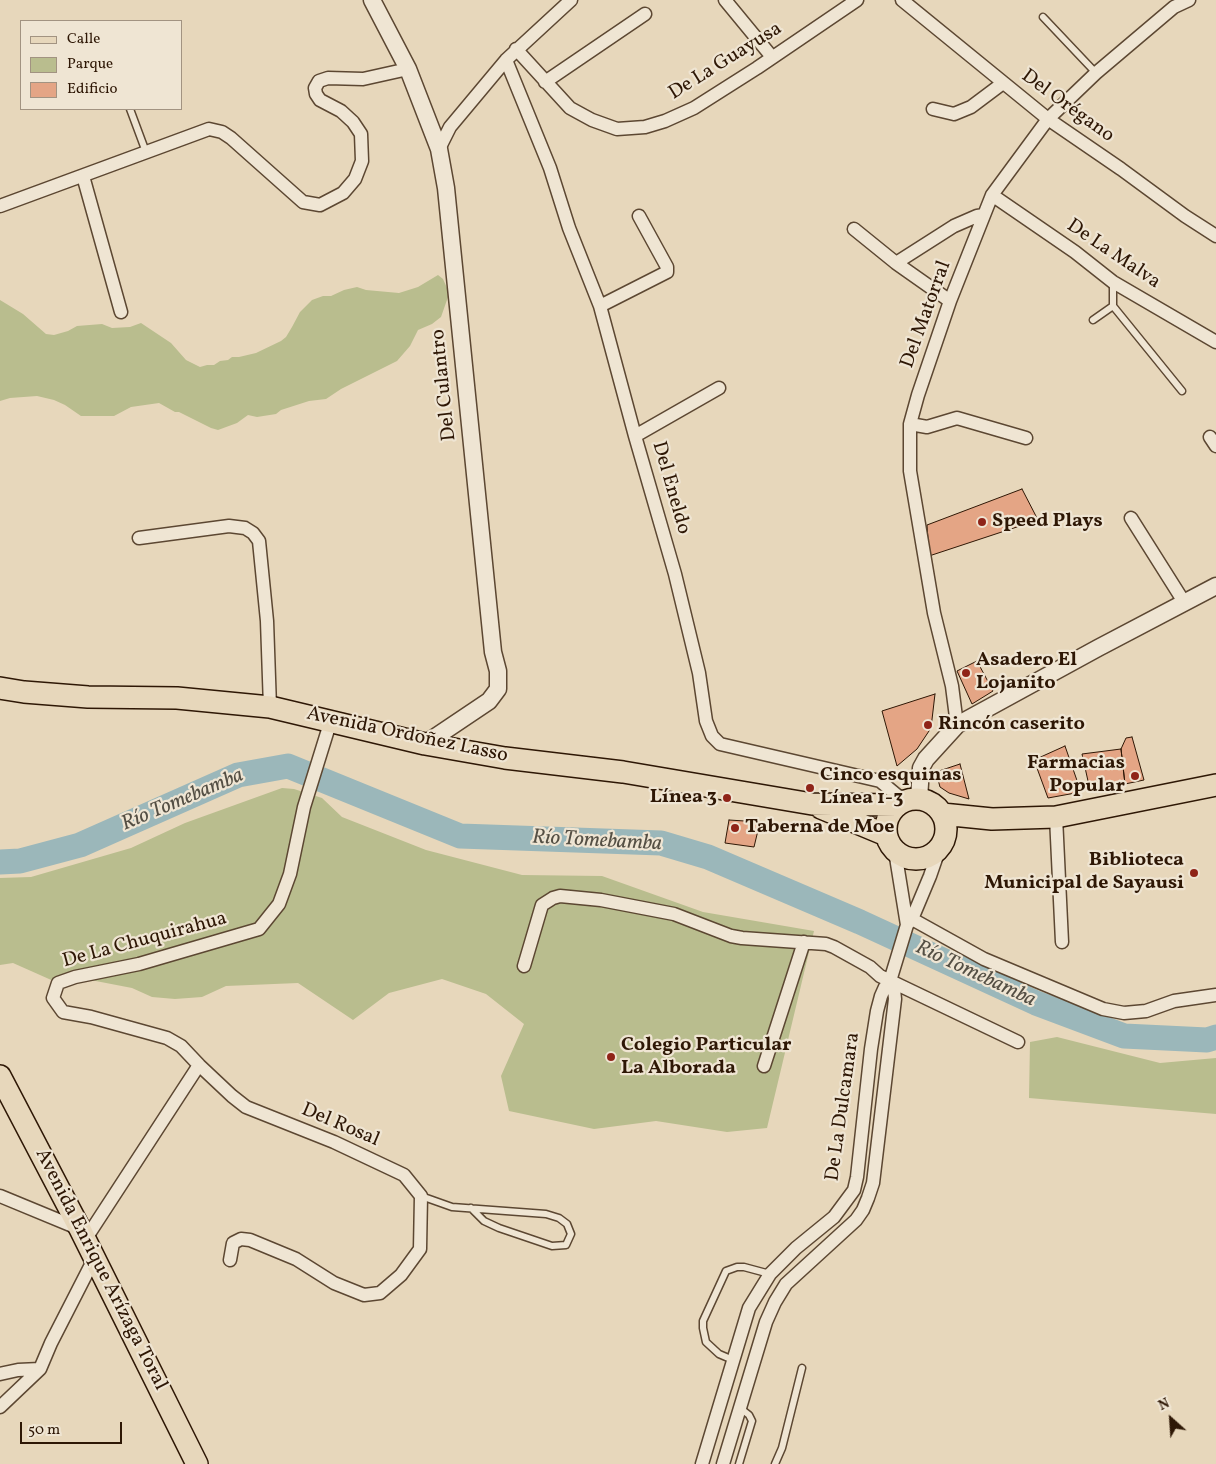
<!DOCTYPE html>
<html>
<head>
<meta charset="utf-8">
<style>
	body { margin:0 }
	#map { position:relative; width:1216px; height:1464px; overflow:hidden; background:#e7d7bb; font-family:Vollkorn,serif }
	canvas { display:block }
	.legend { position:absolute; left:20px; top:20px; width:162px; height:90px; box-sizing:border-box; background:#efe5d3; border:1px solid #a29381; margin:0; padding:6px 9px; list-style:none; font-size:15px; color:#2e1705 }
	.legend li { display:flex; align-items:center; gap:10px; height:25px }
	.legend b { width:25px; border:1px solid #a29381 }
	.north { position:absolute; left:1146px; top:1394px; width:50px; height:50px; -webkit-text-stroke:4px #efe5d3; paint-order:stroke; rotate:334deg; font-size:14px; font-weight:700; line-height:20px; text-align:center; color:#2e1705 }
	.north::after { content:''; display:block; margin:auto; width:18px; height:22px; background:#2e1705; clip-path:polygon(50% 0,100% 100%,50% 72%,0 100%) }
	.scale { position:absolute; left:20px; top:1422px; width:102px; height:22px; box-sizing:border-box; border:2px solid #2e1705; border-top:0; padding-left:6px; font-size:15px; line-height:18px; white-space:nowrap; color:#2e1705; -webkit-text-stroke:4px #efe5d3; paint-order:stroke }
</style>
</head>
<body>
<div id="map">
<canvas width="1216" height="1464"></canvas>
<ul class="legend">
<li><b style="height:6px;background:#e7d7bb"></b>Calle</li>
<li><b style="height:14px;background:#b9bd8e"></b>Parque</li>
<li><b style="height:14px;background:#e4a585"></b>Edificio</li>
</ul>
<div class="north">N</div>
<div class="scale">50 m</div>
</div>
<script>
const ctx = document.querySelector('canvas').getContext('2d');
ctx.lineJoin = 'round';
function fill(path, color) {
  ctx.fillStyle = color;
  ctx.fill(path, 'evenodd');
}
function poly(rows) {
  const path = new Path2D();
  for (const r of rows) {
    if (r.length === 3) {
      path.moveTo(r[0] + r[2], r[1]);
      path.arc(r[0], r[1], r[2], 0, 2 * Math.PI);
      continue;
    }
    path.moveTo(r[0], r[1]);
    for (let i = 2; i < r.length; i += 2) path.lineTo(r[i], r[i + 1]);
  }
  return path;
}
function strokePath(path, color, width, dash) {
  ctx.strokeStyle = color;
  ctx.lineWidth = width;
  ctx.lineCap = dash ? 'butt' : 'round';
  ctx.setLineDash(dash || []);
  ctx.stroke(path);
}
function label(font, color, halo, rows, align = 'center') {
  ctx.font = font + ' Vollkorn,serif';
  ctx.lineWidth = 4.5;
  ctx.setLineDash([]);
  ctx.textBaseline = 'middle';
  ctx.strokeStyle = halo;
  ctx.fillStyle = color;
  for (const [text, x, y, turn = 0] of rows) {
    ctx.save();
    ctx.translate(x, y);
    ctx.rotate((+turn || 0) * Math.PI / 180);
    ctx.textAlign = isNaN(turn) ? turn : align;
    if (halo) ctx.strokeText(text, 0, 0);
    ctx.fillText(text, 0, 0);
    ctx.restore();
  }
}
const green = poly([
	[438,275,443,279,447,288,448,297,441,317,432,324,418,330,410,346,397,361,341,389,326,399,309,401,281,410,276,414,257,417,248,415,237,423,218,430,211,428,179,412,175,412,159,403,131,407,114,416,81,416,65,405,54,400,37,396,10,398,0,401,0,300,23,314,46,334,54,335,68,331,77,326,102,324,112,328,130,327,141,323,171,343,186,360,200,367,207,365,214,365,220,361,228,360,232,357,239,357,256,353,281,341,286,337,292,327,300,312,312,300,323,296,331,296,344,290,357,287,366,290,399,293,418,287],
	[282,788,294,789,322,798,342,817,426,850,522,875,602,876,703,912,814,931,767,1128,727,1132,656,1121,594,1129,509,1111,501,1076,524,1024,486,994,442,979,389,993,353,1020,298,983,226,986,202,997,175,999,152,997,132,988,75,977,58,983,13,963,0,965,0,878,31,877,131,848,185,823],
	[1057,1037,1160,1063,1216,1058,1216,1114,1029,1098,1030,1042]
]);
const river = poly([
	[0,862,20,861,80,845,238,775,288,766,460,836,661,843,708,857,860,922,1036,1003,1124,1036,1207,1040,1216,1037]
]);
const building = poly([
	[1022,489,1038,520,929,556,927,525,1022,489],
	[977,661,993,691,972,704,957,671,977,661],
	[935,694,931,728,917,749,897,766,882,711,935,694],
	[1132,737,1144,780,1125,784,1121,749,1126,738,1132,737],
	[1065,746,1081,792,1048,798,1034,760,1065,746],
	[1121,749,1125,784,1090,790,1082,754,1121,749],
	[960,764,969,799,949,793,940,787,936,772,960,764],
	[729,820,760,822,754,847,725,843,729,820]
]);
const service = poly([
	[1043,17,1096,73],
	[130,109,146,152],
	[1113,282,1113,306,1182,391],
	[1093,320,1113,306],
	[421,1196,452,1207,546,1214,559,1218,567,1224,571,1234,566,1245,552,1246,499,1228,484,1221,471,1208],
	[733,1360,719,1354,706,1342,703,1328,703,1321,726,1271,737,1267,744,1267,770,1274],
	[739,1464,752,1421,749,1415,740,1408],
	[775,1464,782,1448,802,1368]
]);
const minor = poly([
	[725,0,772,57],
	[902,0,1048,119,1121,169,1185,216,1216,236],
	[516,49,570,108,592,120,617,129,645,127,665,121,694,108,757,68,857,0],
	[506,60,550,168,569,228,600,306,635,436,675,574,699,673,706,721,712,736,720,744,880,781,904,801],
	[545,82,645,14],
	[933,109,954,114,971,107,1003,83],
	[439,149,450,127,506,60,571,0],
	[83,176,121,312],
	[992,195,1075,252,1113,282,1216,342],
	[0,206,209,129,222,132,231,138,303,202,320,205,343,193,355,179,362,161,361,134,353,122,341,111,320,100,316,94,315,88,319,81,328,78,363,79,408,69],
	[854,229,896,263],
	[950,301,896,263,954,226,977,216,984,215],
	[600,306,667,272,667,267,639,216],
	[910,424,927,427,957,418,1026,438],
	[635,436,719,388],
	[1210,437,1216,446],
	[1131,518,1184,602],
	[139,538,229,526,245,528,253,533,259,541,267,621,270,707],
	[957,725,952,686,934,613,910,471,910,424,918,395,950,301,992,195,1048,119,1096,73,1174,7,1189,0],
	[1056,817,1062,942],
	[895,851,907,925],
	[912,919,984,959,1103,1009,1124,1013,1146,1011,1174,1001,1216,995],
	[524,966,542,905,553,898,560,896,601,900,674,914,731,936,742,938,826,944,834,947,870,967,880,976,1018,1042],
	[199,1065,232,1096,246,1107,334,1142,404,1175,421,1196,420,1249,401,1275,380,1293,364,1295,334,1283,296,1259,250,1240,241,1239,233,1243,230,1260],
	[764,1066,804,942],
	[0,1196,80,1229],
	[85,1240,199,1065,181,1046,167,1038,91,1017,63,1012,53,998,58,983,75,977,139,964,259,929,279,904,290,874,304,807,331,720],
	[0,1374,18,1370,40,1369],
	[0,1407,40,1369,51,1343,94,1259],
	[702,1464,749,1308,770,1274,796,1248,834,1217,854,1190,857,1177,871,1049,877,1011,881,996,885,987,890,981,907,925,912,919,930,876,940,847],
	[723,1464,766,1322,775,1302,786,1284,856,1220,863,1210,868,1198,873,1183,895,999,894,989,890,981]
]);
const tertiary = poly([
	[372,0,408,69,439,149,446,188,493,652,498,671,498,689,489,701,425,744],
	[919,799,921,768,926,759,957,725,1098,648,1216,586]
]);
const primary = poly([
	[0,688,24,692,88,697,177,698,270,707,425,744,505,758,623,772,812,804,897,805],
	[916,829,30],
	[821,808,886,835],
	[942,814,992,819,1056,817,1216,785],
	[0,1076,80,1229,197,1464]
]);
const markers = [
	[982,522,5,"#8f2418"],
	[966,673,5,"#8f2418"],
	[928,725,5,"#8f2418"],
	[1135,776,5,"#8f2418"],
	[810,788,5,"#8f2418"],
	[727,798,5,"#8f2418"],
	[735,828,5,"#8f2418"],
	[1194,873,5,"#8f2418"],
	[611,1057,5,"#8f2418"]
];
const streetNames = [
	["De La Guayusa",726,62,-32],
	["Del Orégano",1067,107,36],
	["De La Malva",1113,255,34],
	["Del Matorral",927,315,-70],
	["Del Culantro",445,385,-96],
	["Del Eneldo",670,488,74],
	["Avenida Ordoñez Lasso",407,736,12],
	["De La Chuquirahua",145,941,-15],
	["De La Dulcamara",844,1107,-82],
	["Del Rosal",340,1126,23],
	["Avenida Enrique Arízaga Toral",100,1270,63]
];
const poiNames = [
	["Speed Plays",992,522],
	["Asadero El",976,661],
	["Lojanito",976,684],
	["Rincón caserito",938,725],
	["Farmacias",1125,764,"right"],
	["Popular",1125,787,"right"],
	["Cinco esquinas",820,776],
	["Línea 1-3",820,799],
	["Línea 3",717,798,"right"],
	["Taberna de Moe",745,828],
	["Biblioteca",1184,861,"right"],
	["Municipal de Sayausi",1184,884,"right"],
	["Colegio Particular",621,1046],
	["La Alborada",621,1069]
];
const waterNames = [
	["Río Tomebamba",183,801,-23],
	["Río Tomebamba",597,842,3],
	["Río Tomebamba",975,975,25]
];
fill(green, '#b9bd8e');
strokePath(river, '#9bb7ba', 25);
fill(building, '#e4a585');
strokePath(building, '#2e1705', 1);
strokePath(service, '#5c4732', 9);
strokePath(minor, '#5c4732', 15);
strokePath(tertiary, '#5c4732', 19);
strokePath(primary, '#2e1705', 24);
strokePath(service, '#efe5d3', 6);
strokePath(minor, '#efe5d3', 12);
strokePath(tertiary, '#efe5d3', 16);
strokePath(primary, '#e7d7bb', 21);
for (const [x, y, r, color] of markers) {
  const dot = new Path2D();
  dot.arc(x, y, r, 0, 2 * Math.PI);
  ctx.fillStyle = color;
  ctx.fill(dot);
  strokePath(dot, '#efe5d3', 2);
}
label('20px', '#2e1705', '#efe5d3', streetNames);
label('bold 20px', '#2e1705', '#efe5d3', poiNames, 'left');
label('italic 21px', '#544f44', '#efe5d3', waterNames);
</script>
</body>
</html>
